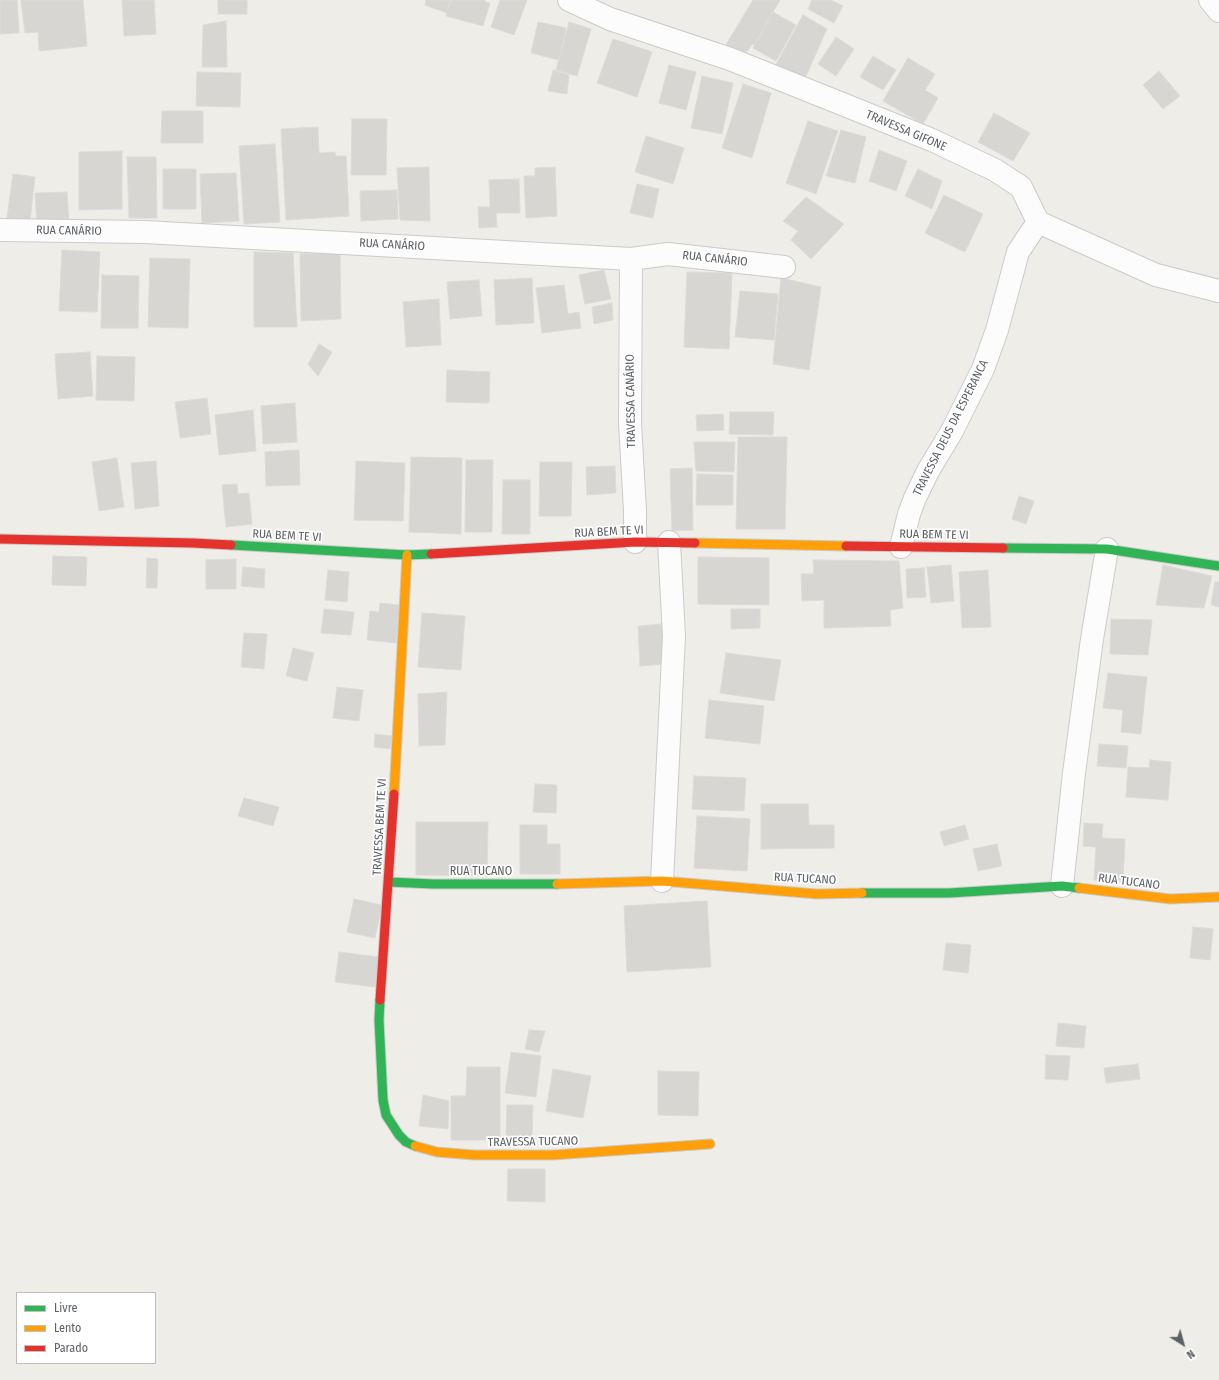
<!DOCTYPE html>
<html>
<head>
<meta charset="utf-8">
<style>
	body { margin:0 }
	#map { position:relative; width:1219px; height:1380px; overflow:hidden; background:#eeede8; font-family:"Fira Sans Condensed",sans-serif }
	canvas { display:block }
	.legend { position:absolute; left:16px; top:1292px; width:140px; height:72px; box-sizing:border-box; background:#fff; border:1px solid #bec0c2; margin:0; padding:5px 7px; list-style:none; font-size:12px; color:#5d6166 }
	.legend li { display:flex; align-items:center; gap:8px; height:20px }
	.legend b { width:20px; border:1px solid #bec0c2 }
	.north { position:absolute; left:1163px; top:1324px; width:40px; height:40px; -webkit-text-stroke:3px #fff; paint-order:stroke; rotate:143deg; font-size:11px; font-weight:700; line-height:16px; text-align:center; color:#5d6166 }
	.north::after { content:''; display:block; margin:auto; width:14px; height:18px; background:#5d6166; clip-path:polygon(50% 0,100% 100%,50% 72%,0 100%) }
</style>
</head>
<body>
<div id="map">
<canvas width="1219" height="1380"></canvas>
<ul class="legend">
<li><b style="height:5px;background:#30b455"></b>Livre</li>
<li><b style="height:5px;background:#ff9f0a"></b>Lento</li>
<li><b style="height:5px;background:#e5322d"></b>Parado</li>
</ul>
<div class="north">N</div>
</div>
<script>
const ctx = document.querySelector('canvas').getContext('2d');
ctx.lineJoin = 'round';
function fill(path, color) {
  ctx.fillStyle = color;
  ctx.fill(path, 'evenodd');
}
function poly(rows) {
  const path = new Path2D();
  for (const r of rows) {
    path.moveTo(r[0], r[1]);
    for (let i = 2; i < r.length; i += 2) path.lineTo(r[i], r[i + 1]);
  }
  return path;
}
function strokePath(path, color, width, dash) {
  ctx.strokeStyle = color;
  ctx.lineWidth = width;
  ctx.lineCap = dash ? 'butt' : 'round';
  ctx.setLineDash(dash || []);
  ctx.stroke(path);
}
function label(font, color, halo, rows, align = 'center') {
  ctx.font = font + ' "Fira Sans Condensed",sans-serif';
  ctx.lineWidth = 3.5;
  ctx.setLineDash([]);
  ctx.textBaseline = 'middle';
  ctx.strokeStyle = halo;
  ctx.fillStyle = color;
  for (const [text, x, y, turn = 0] of rows) {
    ctx.save();
    ctx.translate(x, y);
    ctx.rotate((+turn || 0) * Math.PI / 180);
    ctx.textAlign = isNaN(turn) ? turn : align;
    if (halo) ctx.strokeText(text, 0, 0);
    ctx.fillText(text, 0, 0);
    ctx.restore();
  }
}
const building = poly([
	[0,0,17,0,19,33,0,34,0,0],
	[21,0,83,0,87,46,39,51,38,32,25,33,21,0],
	[122,0,154,0,156,34,124,36,122,0],
	[218,0,247,0,247,14,218,14,218,0],
	[426,0,450,0,447,13,425,5,426,0],
	[451,0,485,0,485,2,490,3,483,26,446,16,451,0],
	[500,0,527,0,514,35,491,27,500,0],
	[753,0,780,0,754,45,752,44,743,58,724,48,753,0],
	[812,0,831,0,843,6,834,23,808,9,812,0],
	[773,12,796,25,776,61,753,48,773,12],
	[803,15,827,29,802,85,773,70,803,15],
	[226,21,227,67,202,67,203,25,226,21],
	[538,22,566,28,559,60,531,53,538,22],
	[569,22,591,29,577,76,556,70,569,22],
	[836,37,854,49,836,76,818,64,836,37],
	[613,39,652,52,637,97,597,83,613,39],
	[873,56,896,70,883,90,860,77,873,56],
	[908,58,935,74,925,90,938,98,923,124,883,101,908,58],
	[669,65,696,72,686,110,659,103,669,65],
	[553,70,569,75,567,94,548,91,553,70],
	[1159,71,1180,96,1163,109,1143,85,1159,71],
	[197,72,241,73,240,107,196,106,197,72],
	[702,76,733,83,722,134,691,128,702,76],
	[743,84,771,93,752,158,722,148,743,84],
	[162,111,203,111,203,143,161,143,162,111],
	[994,113,1030,133,1013,161,978,142,994,113],
	[352,119,387,119,386,175,351,175,352,119],
	[808,121,838,131,816,194,786,183,808,121],
	[318,127,319,153,335,152,336,156,346,156,349,216,286,220,281,129,318,127],
	[841,130,866,137,855,183,826,176,841,130],
	[646,136,684,148,673,184,635,172,646,136],
	[275,144,280,222,244,224,239,146,275,144],
	[879,150,907,161,896,191,869,181,879,150],
	[122,151,122,209,79,210,79,152,122,151],
	[127,157,156,157,157,218,129,218,127,157],
	[429,167,430,221,400,220,397,168,429,167],
	[555,167,557,216,526,218,524,176,535,176,535,168,555,167],
	[163,169,196,169,196,209,163,209,163,169],
	[918,169,942,181,932,209,905,196,918,169],
	[236,173,239,221,202,223,200,174,236,173],
	[13,174,35,177,30,221,7,218,13,174],
	[519,179,520,213,496,213,497,227,479,228,478,207,490,207,489,180,519,179],
	[637,184,659,189,653,218,630,213,637,184],
	[397,190,398,219,361,221,360,191,397,190],
	[67,192,69,223,37,225,35,193,67,192],
	[944,195,983,214,965,252,925,233,944,195],
	[806,197,844,224,811,259,791,240,798,231,783,221,806,197],
	[62,250,100,252,97,312,59,311,62,250],
	[254,252,293,253,297,327,254,327,254,252],
	[340,253,341,319,301,321,300,254,340,253],
	[150,258,190,259,188,328,148,327,150,258],
	[604,270,611,299,585,304,579,275,604,270],
	[687,272,732,273,729,349,684,347,687,272],
	[102,275,139,276,138,328,101,328,102,275],
	[532,278,534,323,496,325,494,280,532,278],
	[781,278,821,287,809,370,773,364,781,278],
	[479,280,482,316,450,319,447,282,479,280],
	[564,285,568,314,579,312,581,328,542,333,536,288,564,285],
	[740,291,778,294,774,340,735,337,740,291],
	[439,299,441,345,406,347,403,302,439,299],
	[612,303,613,320,594,324,592,307,612,303],
	[319,344,332,352,318,376,308,364,319,344],
	[90,352,93,396,58,399,55,354,90,352],
	[97,356,135,357,134,401,96,400,97,356],
	[447,370,490,372,489,403,446,402,447,370],
	[207,398,211,434,180,438,175,402,207,398],
	[295,403,297,442,263,444,261,406,295,403],
	[253,410,256,451,219,455,215,415,253,410],
	[730,412,774,412,773,435,729,434,730,412],
	[723,414,724,430,697,431,696,415,723,414],
	[738,437,787,437,785,529,736,529,738,437],
	[694,442,735,442,734,472,696,471,694,442],
	[299,450,300,485,266,486,265,452,299,450],
	[411,457,462,458,461,534,409,532,411,457],
	[117,458,124,507,99,511,92,462,117,458],
	[466,460,493,460,492,532,465,532,466,460],
	[156,461,159,506,135,509,131,463,156,461],
	[356,461,405,463,403,521,354,520,356,461],
	[540,462,572,462,571,516,539,516,540,462],
	[615,466,616,493,587,495,586,467,615,466],
	[692,468,693,530,672,531,670,469,692,468],
	[697,474,733,475,733,505,696,505,697,474],
	[503,480,530,480,530,534,502,534,503,480],
	[237,484,238,494,249,493,252,524,226,527,222,485,237,484],
	[1019,496,1034,501,1026,524,1012,519,1019,496],
	[53,556,87,557,86,586,52,585,53,556],
	[698,557,769,558,769,605,698,604,698,557],
	[147,558,158,559,157,588,146,588,147,558],
	[236,559,236,589,206,589,206,560,236,559],
	[813,560,899,561,903,608,890,610,891,626,824,628,824,600,802,601,801,574,814,574,813,560],
	[951,565,954,601,931,603,927,567,951,565],
	[1163,565,1212,576,1204,608,1156,605,1163,565],
	[243,567,265,569,264,588,241,586,243,567],
	[924,568,926,597,907,598,906,569,924,568],
	[328,570,349,572,347,602,325,600,328,570],
	[988,570,991,627,962,628,959,572,988,570],
	[1215,582,1219,582,1219,607,1211,605,1215,582],
	[380,603,399,605,396,643,367,640,370,611,379,612,380,603],
	[324,609,354,612,351,635,321,633,324,609],
	[731,609,760,609,760,628,731,629,731,609],
	[422,613,465,616,461,670,418,667,422,613],
	[1111,619,1152,620,1148,655,1110,654,1111,619],
	[662,624,665,664,640,666,638,626,662,624],
	[244,633,267,634,264,669,241,667,244,633],
	[293,648,314,653,307,681,286,676,293,648],
	[726,653,781,660,774,701,720,693,726,653],
	[1108,673,1147,677,1141,734,1121,732,1123,710,1103,708,1108,673],
	[337,687,363,690,359,721,333,718,337,687],
	[447,692,445,745,419,746,418,694,447,692],
	[709,700,764,706,760,744,705,738,709,700],
	[375,734,392,736,390,749,374,747,375,734],
	[1099,744,1128,746,1126,768,1097,766,1099,744],
	[1150,760,1171,762,1168,800,1126,797,1128,767,1149,768,1150,760],
	[694,776,746,778,744,811,692,809,694,776],
	[535,784,557,785,556,813,533,812,535,784],
	[244,798,279,807,273,826,238,816,244,798],
	[761,804,808,804,809,825,834,825,834,848,761,849,761,804],
	[697,816,750,819,747,871,694,868,697,816],
	[416,822,488,822,487,876,416,875,416,822],
	[1084,823,1103,824,1102,838,1125,839,1123,881,1094,880,1096,847,1083,846,1084,823],
	[520,825,547,825,547,844,560,844,560,874,520,874,520,825],
	[965,825,969,839,944,846,940,832,965,825],
	[997,844,1002,866,978,871,973,849,997,844],
	[354,899,382,905,375,938,347,932,354,899],
	[707,901,711,967,627,972,624,906,707,901],
	[1193,927,1213,929,1210,960,1190,958,1193,927],
	[946,943,971,945,968,973,943,970,946,943],
	[339,952,379,957,375,987,335,982,339,952],
	[1058,1023,1086,1026,1084,1048,1056,1046,1058,1023],
	[529,1030,545,1031,539,1052,525,1049,529,1030],
	[511,1052,541,1056,536,1097,505,1093,511,1052],
	[1046,1055,1070,1056,1068,1080,1045,1079,1046,1055],
	[1138,1064,1140,1079,1106,1083,1104,1068,1138,1064],
	[467,1067,500,1067,500,1140,451,1140,451,1096,466,1096,467,1067],
	[553,1069,591,1076,583,1118,546,1111,553,1069],
	[658,1071,699,1072,698,1116,658,1115,658,1071],
	[423,1095,449,1101,448,1129,419,1126,423,1095],
	[507,1105,533,1105,532,1137,506,1136,507,1105],
	[508,1169,545,1169,545,1202,507,1201,508,1169]
]);
const street = poly([
	[569,0,610,19,730,59,932,140,995,170,1021,187,1038,222,1156,275,1219,291],
	[1210,0,1219,11],
	[0,230,145,232,631,259,668,254,784,267],
	[631,259,630,423,635,511,635,542],
	[901,547,909,514,915,498,928,471,952,431,983,369,997,330,1018,252,1038,222],
	[662,881,674,636,669,542],
	[1062,886,1074,773,1092,639,1107,549]
]);
const fast = poly([
	[231,545,407,555,431,554],
	[1003,548,1107,549,1219,566],
	[389,882,433,884,557,884],
	[862,893,949,893,1062,886,1079,888],
	[380,1000,379,1020,383,1100,386,1115,399,1135,406,1142,415,1146]
]);
const slow = poly([
	[695,543,846,546],
	[394,794,407,555],
	[557,884,662,881,817,894,862,893],
	[1079,888,1170,899,1219,897],
	[415,1146,437,1152,474,1155,553,1155,710,1144]
]);
const jam = poly([
	[0,539,193,543,231,545],
	[846,546,1003,548],
	[431,554,635,542,695,543],
	[380,1000,394,794]
]);
const streetNames = [
	["TRAVESSA GIFONE",906,131,23],
	["RUA CANÁRIO",69,231,1],
	["RUA CANÁRIO",392,245,3],
	["RUA CANÁRIO",715,259,6],
	["TRAVESSA CANÁRIO",631,401,-91],
	["TRAVESSA DEUS DA ESPERANCA",951,428,-63],
	["RUA BEM TE VI",609,532,-3],
	["RUA BEM TE VI",934,535,1],
	["RUA BEM TE VI",287,536,3],
	["TRAVESSA BEM TE VI",380,827,-87],
	["RUA TUCANO",481,872],
	["RUA TUCANO",805,879,3],
	["RUA TUCANO",1129,882,7],
	["TRAVESSA TUCANO",533,1142,-1]
];
fill(building, '#d7d6d3');
strokePath(building, '#dddbd8', 1);
strokePath(street, '#cacbca', 24);
strokePath(fast, '#cacbca', 11);
strokePath(slow, '#cacbca', 11);
strokePath(jam, '#cacbca', 11);
strokePath(street, '#fcfcfc', 22);
strokePath(fast, '#30b455', 9);
strokePath(slow, '#ff9f0a', 9);
strokePath(jam, '#e5322d', 9);
label('12px', '#5d6166', '#fff', streetNames);
</script>
</body>
</html>
